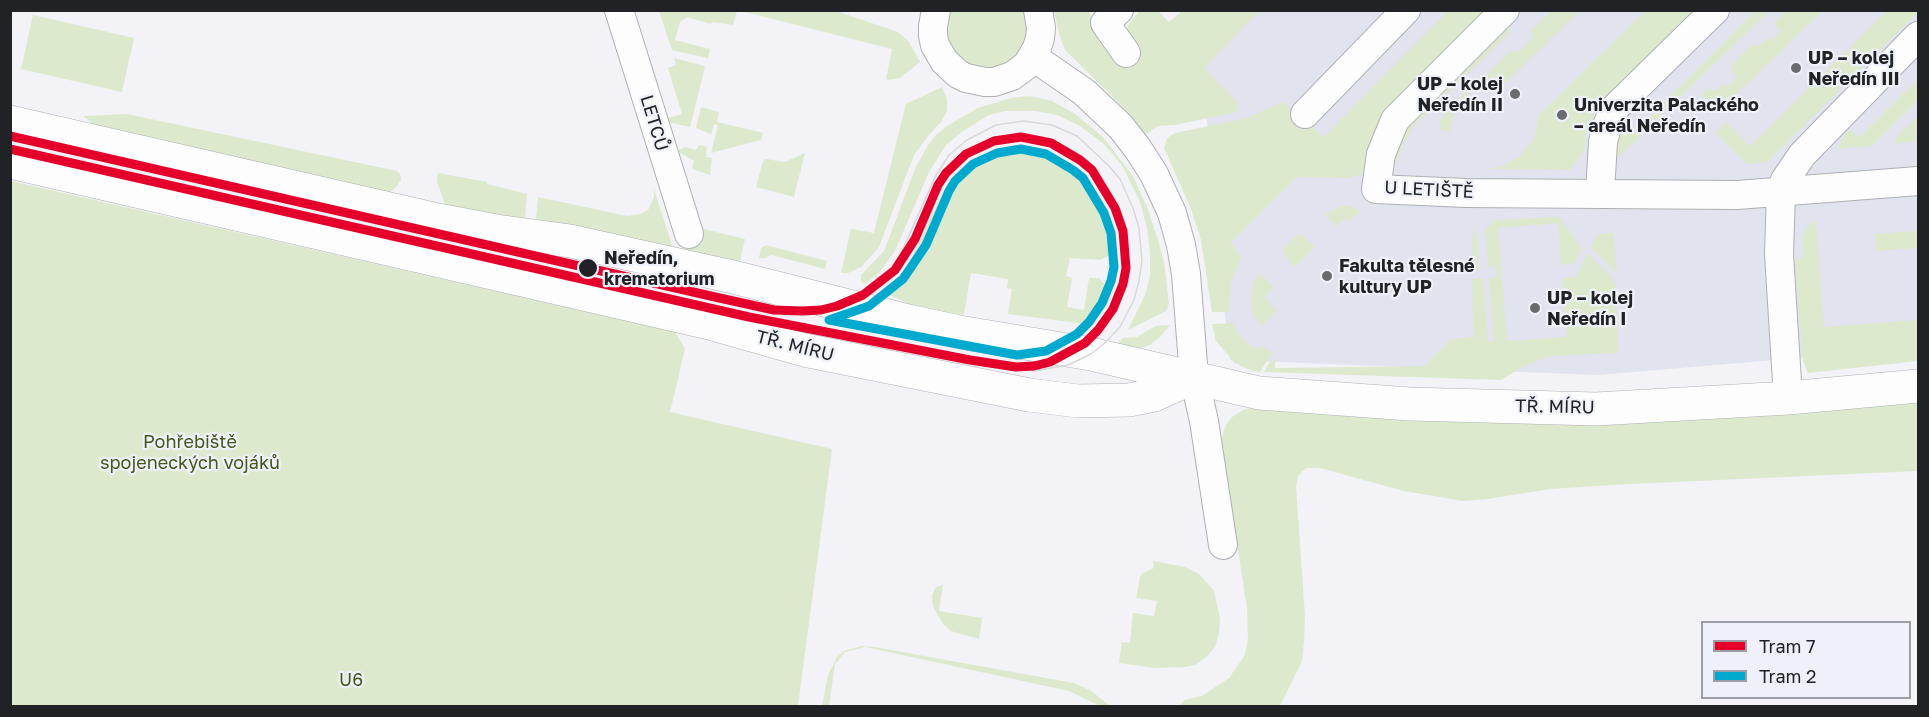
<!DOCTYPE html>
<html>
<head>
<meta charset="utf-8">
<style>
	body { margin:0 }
	#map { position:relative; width:1929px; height:717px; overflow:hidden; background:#f2f2f7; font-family:"Golos Text",sans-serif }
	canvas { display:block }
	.frame { position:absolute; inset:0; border:12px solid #212225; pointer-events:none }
	.legend { position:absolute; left:1701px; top:621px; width:210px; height:78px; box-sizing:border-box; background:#eff1fa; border:2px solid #9d9ea5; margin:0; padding:8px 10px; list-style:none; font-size:18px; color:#212225 }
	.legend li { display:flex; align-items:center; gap:12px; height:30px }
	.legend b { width:30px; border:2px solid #9d9ea5 }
</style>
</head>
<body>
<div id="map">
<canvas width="1929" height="717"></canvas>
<div class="frame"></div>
<ul class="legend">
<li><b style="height:8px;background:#e4002b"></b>Tram 7</li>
<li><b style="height:8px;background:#00a9ce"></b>Tram 2</li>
</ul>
</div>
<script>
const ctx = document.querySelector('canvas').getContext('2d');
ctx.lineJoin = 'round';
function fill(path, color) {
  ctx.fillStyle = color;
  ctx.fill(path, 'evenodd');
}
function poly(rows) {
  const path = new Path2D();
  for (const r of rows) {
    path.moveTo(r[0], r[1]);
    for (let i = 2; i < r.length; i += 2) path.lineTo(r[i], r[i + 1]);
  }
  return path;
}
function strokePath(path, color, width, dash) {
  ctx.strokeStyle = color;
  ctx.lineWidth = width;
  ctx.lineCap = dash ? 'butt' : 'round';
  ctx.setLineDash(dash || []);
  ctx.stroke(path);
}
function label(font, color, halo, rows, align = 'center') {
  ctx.font = font + ' "Golos Text",sans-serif';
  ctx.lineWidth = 4.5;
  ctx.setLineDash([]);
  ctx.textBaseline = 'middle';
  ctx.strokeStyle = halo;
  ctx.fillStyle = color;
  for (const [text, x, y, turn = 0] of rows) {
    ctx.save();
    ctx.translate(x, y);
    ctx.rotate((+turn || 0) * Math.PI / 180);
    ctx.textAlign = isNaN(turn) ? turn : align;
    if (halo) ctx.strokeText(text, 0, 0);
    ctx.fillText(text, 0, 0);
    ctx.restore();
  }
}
const built = poly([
	[1198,11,1918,11,1918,348,1597,375,1230,360,1215,219]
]);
const green = poly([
	[833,10,898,32,909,42,920,62,900,78,889,80,886,79,892,49,741,11],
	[1024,10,1028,37,1012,63,982,71,960,61,947,40,947,21,951,11],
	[1756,10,1769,11,1652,124,1647,120],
	[1787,10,1822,11,1718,113,1701,95,1708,88,1716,91,1723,83,1728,86,1737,77,1732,71,1732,65,1752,44,1759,46,1767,38,1771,41,1781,31,1775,26,1776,21],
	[659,11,659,10,737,11,733,25,712,22,711,24,687,17,680,22,675,40,710,49,708,58,672,50],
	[1054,11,1088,11,1121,58,1128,26,1139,11,1158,11,1169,22,1182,11,1259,11,1204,68,1238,103,1236,112,1175,125,1158,126,1145,135,1117,101,1065,50,1059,34],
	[1448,11,1491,11,1360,175,1349,178,1297,177,1231,242,1241,258,1231,282,1229,312,1212,312,1201,240,1191,209,1164,148,1167,138,1175,133,1247,118,1283,102,1324,137],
	[1552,11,1579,11,1505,83,1488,83,1486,77,1488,73,1510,52,1518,52,1524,47,1533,38,1531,31],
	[1645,11,1692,11,1598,104,1587,130,1584,151,1570,170,1485,169,1500,167,1518,158,1532,142,1537,129,1538,116],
	[1887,11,1918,11,1918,12,1766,163,1747,164,1715,133,1726,122,1750,146],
	[33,15,134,38,122,92,21,69],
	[1506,24,1512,30,1416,124,1405,141,1397,161,1392,163,1394,139],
	[674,58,705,66,690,127,668,122,665,119,682,114,668,68,676,65],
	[1918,79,1918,100,1872,146,1838,149,1842,138,1850,130,1860,137],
	[942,87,947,99,947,111,941,122,928,136,914,155,879,247,861,267,848,273,841,273,851,229,874,233,906,104],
	[1474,87,1475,90,1464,99,1454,113,1450,132,1441,131,1439,122,1443,117,1457,100],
	[1030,96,1052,101,1075,114,1103,137,1133,176,1147,207,1157,237,1164,262,1169,304,1166,311,1128,330,1145,295,1150,276,1150,253,1147,228,1140,202,1123,167,1105,145,1080,126,1057,115,1035,111,1006,111,989,115,963,131,946,145,929,172,895,251,879,273,865,284,861,282,861,275,884,251,915,169,928,145,936,135,947,126,978,108,1011,98],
	[701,107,719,112,717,122,763,133,761,140,711,153,718,125,714,124,711,134,696,128],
	[127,114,397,171,400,174,401,180,395,188,387,194,97,127,83,116],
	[1918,116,1918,141,1895,144,1895,138],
	[1624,118,1636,129,1643,123,1648,128,1617,159,1614,147],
	[699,145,707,147,706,157,712,158,710,175,692,169,694,161,677,151,685,147,696,150],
	[1015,148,1042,151,1055,155,1072,167,1091,186,1110,221,1114,241,1114,249,1110,255,1100,260,1070,258,1066,276,1072,278,1067,307,1084,310,1089,278,1099,278,1108,288,1110,295,1108,304,1093,325,1008,314,1012,289,1007,288,1008,279,971,273,964,314,956,316,916,307,884,292,908,266,941,195,951,179,976,159,1001,149],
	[805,153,794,197,756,187,763,161,766,159,785,162],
	[438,173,487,182,487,184,527,194,525,219,446,207,437,182],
	[11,181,675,332,685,349,670,412,832,449,798,706,11,706],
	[654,189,672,245,671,248,536,220,538,197,627,216,641,214,648,210,654,197],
	[1342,206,1350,206,1360,211,1349,222,1345,218,1336,226,1325,215],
	[1556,217,1560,218,1580,246,1581,249,1574,263,1561,265,1558,223,1498,228,1507,341,1567,337,1562,278,1576,277,1588,253,1616,283,1618,353,1549,356,1526,365,1501,380,1264,372,1271,360,1275,359,1275,368,1424,366,1451,339,1474,337,1472,279,1483,278,1488,342,1494,342,1489,278,1497,277,1496,268,1488,267,1485,229,1497,220],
	[1816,222,1824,327,1918,320,1918,361,1808,373,1803,361,1795,259,1803,258,1802,240,1805,230,1811,223],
	[1475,224,1480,270,1471,271,1472,242],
	[700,228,745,239,740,261,681,251,680,248,702,244],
	[1918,231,1918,248,1876,251,1875,234],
	[1614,233,1617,274,1591,247,1598,234],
	[1298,235,1302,235,1315,247,1295,267,1284,254,1283,249],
	[766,245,827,261,825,269,771,255,766,258,759,258,761,248],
	[1260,274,1274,287,1264,297,1277,311,1261,326,1252,311,1251,299,1255,279],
	[1233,323,1238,333,1251,347,1266,348,1272,353,1260,372,1252,371,1235,363,1216,341,1212,324],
	[1170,325,1160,337,1150,345,1137,349,1112,349,1123,338,1137,337,1155,326],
	[1918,400,1918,471,1630,484,1550,489,1488,499,1463,501,1404,491,1320,468,1306,468,1298,476,1296,486,1305,617,1304,641,1302,661,1280,706,1179,706,1185,700,1202,696,1229,678,1245,655,1248,638,1247,608,1221,440,1226,425,1232,417,1243,410,1256,407],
	[1153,561,1185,567,1199,574,1214,591,1220,619,1219,633,1215,647,1206,657,1195,665,1185,667,1155,668,1119,663,1122,642,1130,643,1133,613,1154,616,1157,601,1136,598,1140,577,1143,573,1154,568],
	[943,585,939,611,982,618,979,639,951,631,943,624,933,606,932,595,936,587],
	[861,646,874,647,1074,683,1090,690,1110,706,1100,706,1069,691,865,647,845,652,835,664,829,706,822,706,828,675,837,657,844,651]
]);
const street = poly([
	[619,10,689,234],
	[936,10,933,26,933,36,935,45,944,61,958,74,966,78,985,82,994,82,1012,76,1027,65,1037,48,1040,38,1041,28,1038,10],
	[1119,10,1105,23,1126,53],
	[1505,10,1395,120,1381,154,1376,189,1466,193,1737,195,1918,181],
	[1033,57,1084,92,1121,127,1138,149,1154,174,1172,213,1181,245,1186,274,1194,377,1204,421,1223,545],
	[1305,114,1406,10],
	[1600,192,1603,142,1608,123,1615,108,1715,10],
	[1788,398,1779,254,1781,192,1785,180,1802,155,1918,36]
]);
const secondary = poly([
	[10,122,438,220,496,231,570,241,733,277,908,321,959,332,1091,354,1259,393,1410,404,1596,409,1788,398,1918,386],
	[10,162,709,323,804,350,1029,395,1078,401,1129,400,1154,395,1194,377]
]);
const tram = poly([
	[882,282,902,251,935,177,949,155,967,140,996,125,1023,121,1052,125,1077,136,1110,167,1120,179,1133,208,1139,228,1142,261,1139,281,1134,300,1120,327,1105,343,1091,354,1068,365,1034,371,994,364]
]);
const tram1 = poly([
	[10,136,715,297,774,310,802,311,821,310,837,306,863,295,895,270,915,239,938,185,946,173,966,154,994,141,1021,137,1051,143,1080,160,1092,170,1115,208,1123,231,1126,268,1123,284,1113,309,1098,330,1085,343,1050,362,1034,366,1016,367,970,360,749,317,10,149]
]);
const tram2 = poly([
	[1021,149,1046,154,1073,170,1083,178,1104,213,1111,233,1114,267,1111,281,1102,303,1089,322,1077,334,1046,351,1017,355,829,320,869,306,903,279,926,245,949,191,955,181,973,164,997,153,1021,149]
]);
const markers = [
	[1796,68,6,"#6a6b6e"],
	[1515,94,6,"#6a6b6e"],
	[1562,115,6,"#6a6b6e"],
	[588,268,10,"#212225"],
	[1327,276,6,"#6a6b6e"],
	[1535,308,6,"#6a6b6e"]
];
const poiNames = [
	["UP – kolej",1808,58],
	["Neředín III",1808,79],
	["UP – kolej",1503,84,"right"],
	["Neředín II",1503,105,"right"],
	["Univerzita Palackého",1574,105],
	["– areál Neředín",1574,126],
	["Fakulta tělesné",1339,266],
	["kultury UP",1339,287],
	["UP – kolej",1547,298],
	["Neředín I",1547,319]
];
const streetNames = [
	["LETCŮ",654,123,73],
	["U LETIŠTĚ",1429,190,3],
	["TŘ. MÍRU",795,346,14],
	["TŘ. MÍRU",1555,407,1]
];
const stopNames = [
	["Neředín,",604,258],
	["krematorium",604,279]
];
const parkNames = [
	["Pohřebiště",190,442],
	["spojeneckých vojáků",190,463],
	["U6",351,680]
];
fill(built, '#e1e3ee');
fill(green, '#dde9cd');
strokePath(street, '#afb0b4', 30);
strokePath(secondary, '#afb0b4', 34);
strokePath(street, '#fdfdfe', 28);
strokePath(secondary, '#fdfdfe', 33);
strokePath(tram, '#d8d8da', 1.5);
strokePath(tram1, '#e4002b', 9);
strokePath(tram2, '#00a9ce', 9);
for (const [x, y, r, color] of markers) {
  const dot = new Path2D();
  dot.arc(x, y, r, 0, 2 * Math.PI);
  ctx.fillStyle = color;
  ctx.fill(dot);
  strokePath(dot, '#eff1fa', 2);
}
label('bold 18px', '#212225', '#eff1fa', poiNames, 'left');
label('18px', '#212225', '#eff1fa', streetNames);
label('bold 18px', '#212225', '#eff1fa', stopNames, 'left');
label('18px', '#435716', '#eff1fa', parkNames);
</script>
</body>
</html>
